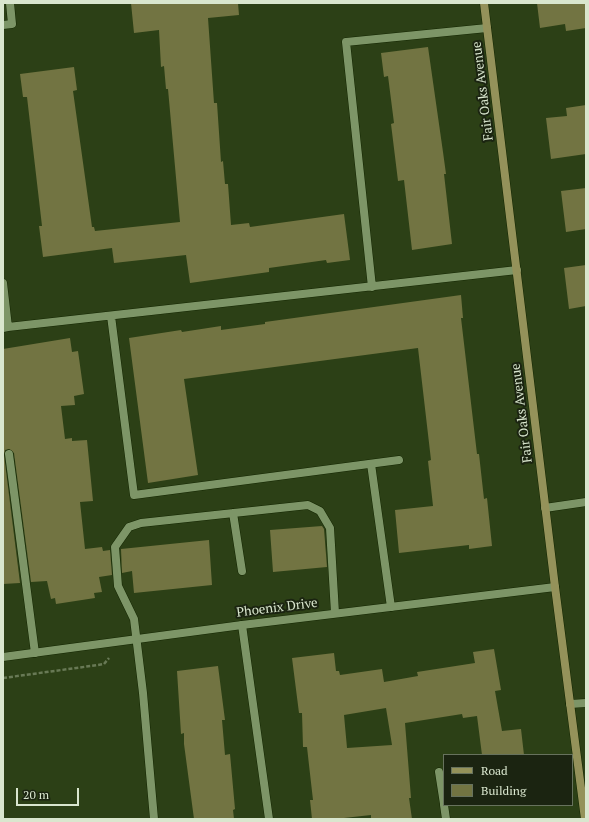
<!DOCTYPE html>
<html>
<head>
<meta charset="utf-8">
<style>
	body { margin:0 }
	#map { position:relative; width:589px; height:822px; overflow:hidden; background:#2c4016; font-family:"PT Serif",serif }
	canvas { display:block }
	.frame { position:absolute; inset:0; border:4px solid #d9e6ce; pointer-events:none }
	.legend { position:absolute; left:443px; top:754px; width:130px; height:52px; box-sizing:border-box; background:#1b2411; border:1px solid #67725d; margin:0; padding:5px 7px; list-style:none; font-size:12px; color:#d9e6ce }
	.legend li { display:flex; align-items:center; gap:8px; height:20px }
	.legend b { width:20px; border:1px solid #67725d }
	.scale { position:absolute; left:16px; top:788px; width:63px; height:18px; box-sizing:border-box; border:2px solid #d9e6ce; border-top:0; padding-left:5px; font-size:12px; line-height:14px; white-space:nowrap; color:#d9e6ce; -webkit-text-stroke:3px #1b2411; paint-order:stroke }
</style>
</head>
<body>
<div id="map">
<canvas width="589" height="822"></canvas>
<div class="frame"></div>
<ul class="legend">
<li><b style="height:5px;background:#94925a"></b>Road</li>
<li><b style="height:11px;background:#727442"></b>Building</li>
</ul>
<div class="scale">20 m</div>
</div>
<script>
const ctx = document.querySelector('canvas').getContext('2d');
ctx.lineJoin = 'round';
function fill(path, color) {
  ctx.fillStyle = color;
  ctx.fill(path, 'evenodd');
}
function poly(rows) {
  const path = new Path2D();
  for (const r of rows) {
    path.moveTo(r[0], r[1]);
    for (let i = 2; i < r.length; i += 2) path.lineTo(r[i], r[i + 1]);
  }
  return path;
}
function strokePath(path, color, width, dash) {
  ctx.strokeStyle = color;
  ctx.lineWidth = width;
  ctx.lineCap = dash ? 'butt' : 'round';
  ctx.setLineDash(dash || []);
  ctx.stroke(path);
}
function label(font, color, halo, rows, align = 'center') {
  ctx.font = font + ' "PT Serif",serif';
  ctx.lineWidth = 4;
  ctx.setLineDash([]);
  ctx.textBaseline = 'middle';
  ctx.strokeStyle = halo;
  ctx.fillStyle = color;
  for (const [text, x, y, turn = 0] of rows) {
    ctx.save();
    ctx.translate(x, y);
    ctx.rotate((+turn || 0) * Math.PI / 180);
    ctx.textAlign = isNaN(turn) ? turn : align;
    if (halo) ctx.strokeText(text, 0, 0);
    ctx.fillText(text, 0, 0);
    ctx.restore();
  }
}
const building = poly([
	[131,3,238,3,239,15,208,18,214,103,217,103,221,162,223,161,225,184,228,184,231,225,249,223,250,227,344,214,350,260,327,263,326,260,269,268,269,272,190,283,186,255,114,263,112,248,43,257,39,226,42,226,27,97,23,97,20,74,74,67,77,90,73,91,92,227,94,227,95,231,180,222,168,89,166,89,164,66,161,67,159,30,134,33],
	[537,3,586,3,586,28,566,31,565,24,540,28],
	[428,47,443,152,446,174,444,174,452,244,412,250,404,180,398,181,391,124,394,123,388,76,384,77,381,53],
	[586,105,586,154,551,159,546,118,567,116,566,108],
	[586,188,586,229,566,232,561,191],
	[586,265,586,306,569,309,564,268],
	[461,295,463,318,461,318,477,454,479,454,484,499,487,498,492,546,469,549,469,545,399,553,395,510,433,506,428,461,431,460,418,348,184,379,198,475,148,483,129,338,181,330,182,332,221,326,221,330,265,324,265,322],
	[70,338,72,352,78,351,84,394,74,396,75,405,61,406,65,439,72,438,72,441,87,440,93,501,80,502,85,549,102,547,103,551,110,550,112,575,99,577,102,592,94,593,95,598,56,604,55,598,51,599,47,581,31,582,14,453,9,449,5,450,4,455,20,583,3,584,3,349],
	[322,526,324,529,327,567,273,572,270,530],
	[209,540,212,585,134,593,132,571,122,573,121,549],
	[494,649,501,690,495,691,502,731,521,729,524,755,482,755,477,716,463,718,462,714,405,723,411,798,409,798,412,819,371,819,371,815,335,819,312,819,310,800,313,800,309,765,307,747,303,747,302,713,299,713,292,658,334,653,336,671,339,671,340,675,382,669,384,682,418,676,417,672,475,663,473,652],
	[386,708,392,745,347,748,344,715],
	[218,666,225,720,222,720,225,755,230,754,235,809,233,810,234,819,194,819,184,744,184,733,181,734,177,671]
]);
const path = poly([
	[3,678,98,665,104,664,109,658]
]);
const service = poly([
	[3,25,12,24,10,3],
	[3,283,8,327,3,328],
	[372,287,346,42,487,28],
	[111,316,134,495,399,460],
	[8,327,517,270],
	[9,454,35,653],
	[371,464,391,607],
	[545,508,586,502],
	[233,513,242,571],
	[242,625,269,819],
	[570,704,586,703],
	[439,772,444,804],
	[444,805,446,819],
	[154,819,143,693,134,619,118,586,115,547,129,527,141,523,308,505,320,511,330,528,335,613]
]);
const minor = poly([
	[3,657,242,625,555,587]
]);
const secondary = poly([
	[484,3,555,587,585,819]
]);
const streetNames = [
	["Fair Oaks Avenue",483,91,-97],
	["Fair Oaks Avenue",522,413,-97],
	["Phoenix Drive",277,608,-7]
];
fill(building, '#727442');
strokePath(service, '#142600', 9);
strokePath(minor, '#142600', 9);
strokePath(secondary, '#142600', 9);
strokePath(path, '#687955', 2.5, [4, 2]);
strokePath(service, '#7d9567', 8);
strokePath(minor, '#7d9567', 8);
strokePath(secondary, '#94925a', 8);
label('13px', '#d9e6ce', '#1b2411', streetNames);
</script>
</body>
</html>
